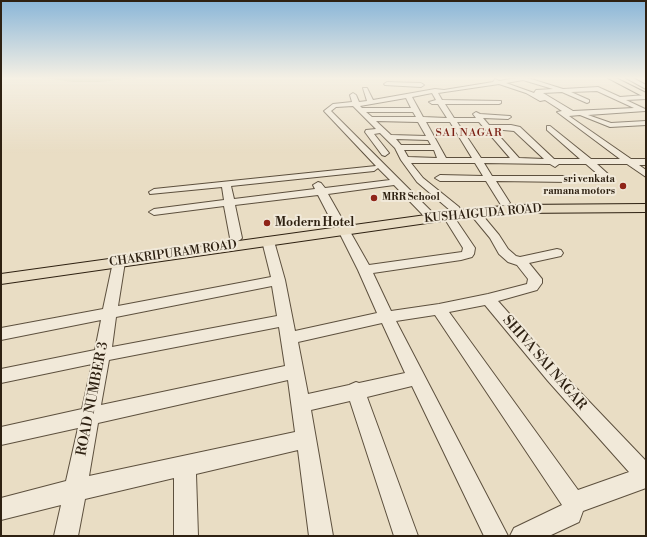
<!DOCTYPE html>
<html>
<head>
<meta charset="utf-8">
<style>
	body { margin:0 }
	#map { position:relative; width:647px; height:537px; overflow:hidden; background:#e9ddc4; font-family:"Libre Bodoni",serif }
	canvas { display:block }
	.frame { position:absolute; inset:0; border:2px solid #2e2112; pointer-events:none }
</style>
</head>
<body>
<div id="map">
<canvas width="647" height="537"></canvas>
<div class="frame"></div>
</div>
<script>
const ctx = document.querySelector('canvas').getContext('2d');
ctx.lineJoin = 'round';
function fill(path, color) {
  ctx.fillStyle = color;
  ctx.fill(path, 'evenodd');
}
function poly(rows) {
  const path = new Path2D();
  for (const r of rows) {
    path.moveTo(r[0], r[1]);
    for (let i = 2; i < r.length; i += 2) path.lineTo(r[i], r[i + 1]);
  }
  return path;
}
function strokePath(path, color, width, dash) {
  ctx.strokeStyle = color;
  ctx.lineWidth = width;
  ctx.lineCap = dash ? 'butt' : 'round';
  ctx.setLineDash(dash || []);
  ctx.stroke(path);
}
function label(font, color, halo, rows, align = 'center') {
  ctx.font = font + ' "Libre Bodoni",serif';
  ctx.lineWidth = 4;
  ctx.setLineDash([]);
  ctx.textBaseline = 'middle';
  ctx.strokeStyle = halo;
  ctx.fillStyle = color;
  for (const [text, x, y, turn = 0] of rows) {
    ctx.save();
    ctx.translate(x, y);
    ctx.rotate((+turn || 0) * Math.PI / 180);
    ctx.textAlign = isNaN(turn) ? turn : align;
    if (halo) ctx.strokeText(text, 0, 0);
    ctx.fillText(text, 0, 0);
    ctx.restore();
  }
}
const green = poly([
	[42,78,137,78,100,82,73,82]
]);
const minor = poly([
	[516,78,528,78,563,89,598,87,620,97,646,95,646,99,626,100,645,109,645,111,588,115,611,123,646,121,646,125,610,127,580,115,569,116,631,159,646,159,646,165,639,165,646,170,646,177,627,164,597,164,608,174,603,177,600,176,586,164,559,164,555,167,550,164,484,163,492,176,570,176,575,179,570,182,496,181,510,203,505,206,501,205,486,181,440,181,435,178,440,175,483,176,475,163,411,163,423,178,459,207,460,209,459,211,455,212,451,211,417,182,401,160,395,148,380,133,374,134,389,153,385,156,382,155,365,132,366,130,376,129,353,106,336,107,331,111,431,211,432,213,431,215,423,215,394,185,328,194,345,224,339,227,333,224,318,195,235,205,242,238,240,240,236,242,232,240,230,238,224,206,154,215,149,212,154,209,224,200,222,187,150,194,149,192,154,189,376,166,324,111,333,104,352,102,350,95,353,93,356,95,359,102,367,101,363,88,367,88,373,100,435,89,444,90,493,82,495,79,499,81,516,78],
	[523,80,553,89,536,90,534,93,506,83,523,80],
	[499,84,526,93,540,101,545,100,562,111,557,112,620,159,591,159,550,126,547,126,547,130,580,159,554,159,520,127,511,125,489,125,483,118,508,119,511,117,510,116,480,114,476,112,473,114,476,118,454,118,445,104,499,104,501,103,501,101,442,100,438,93,499,84],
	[597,91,634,108,573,111,543,93,562,92,587,103,589,102,589,100,571,92,597,91],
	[432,93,436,100,429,102,432,104,438,104,447,118,423,117,412,97,432,93],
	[406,98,411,108,362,108,360,106,406,98],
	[366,112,413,112,416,117,372,117,366,112],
	[376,121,418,122,426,136,391,135,376,121],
	[426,122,450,122,472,158,446,158,426,122],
	[457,122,479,122,510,158,481,158,457,122],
	[493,129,514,131,544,159,519,158,493,129],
	[396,139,428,140,431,145,401,145,396,139],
	[404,150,434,150,437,158,408,157,404,150],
	[378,168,390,180,325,188,321,183,318,182,313,185,315,189,234,199,231,186,374,171,378,168],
	[626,78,633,78,646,85,646,89,626,78],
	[387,82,421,83,424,85,421,87,385,85,384,84,387,82],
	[475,210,479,211,499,235,508,249,516,256,520,257,557,249,561,250,563,253,561,256,529,263,542,279,542,283,537,290,498,301,560,371,646,461,646,488,583,511,579,522,549,536,510,536,514,528,562,505,435,315,396,321,508,536,484,536,412,386,367,397,418,536,394,536,350,401,311,410,333,536,309,536,298,450,196,474,198,536,174,536,174,478,85,499,78,536,54,536,61,505,1,520,1,498,66,481,78,428,1,445,1,427,82,409,92,364,1,383,1,369,95,350,101,320,1,340,1,328,103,309,113,262,114,259,119,258,124,259,125,262,118,306,271,277,262,241,264,238,268,237,272,238,274,241,285,280,295,331,377,313,358,270,338,230,340,228,348,228,369,265,462,252,463,248,443,216,448,213,452,214,475,248,474,254,472,257,461,260,373,273,391,311,439,304,488,294,527,284,528,279,517,265,508,262,499,254,490,238,471,215,470,213,475,210],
	[272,286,277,316,112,347,116,317,272,286],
	[485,305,548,381,629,472,578,490,449,312,485,305],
	[382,323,405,373,359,383,356,382,349,385,308,394,298,342,382,323],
	[279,327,285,366,101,405,109,360,279,327],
	[288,380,295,432,89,476,98,423,288,380]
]);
const major = poly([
	[608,78,616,78,646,93,646,98,608,78],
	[646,204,646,212,514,213,462,218,1,284,1,274,462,210,514,205,646,204]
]);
const markers = [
	[623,186,4,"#8f2418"],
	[374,198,4,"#8f2418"],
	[267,223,4,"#8f2418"]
];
const farPoinames = [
	["sri venkata",615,180],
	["ramana motors",615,192],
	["MRR School",382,198,"left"]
];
const farNeighbourhoodnames = [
	["SAI NAGAR",469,133]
];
const streetNames = [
	["KUSHAIGUDA ROAD",483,214,-5],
	["CHAKRIPURAM ROAD",173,254,-8]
];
const poiNames = [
	["Modern Hotel",275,223]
];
const nearStreetnames = [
	["SHIVA SAI NAGAR",544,363,49],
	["ROAD NUMBER 3",93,399,-79]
];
fill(green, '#bebf8f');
strokePath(minor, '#5d503e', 2);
strokePath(major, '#2e2112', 2);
fill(minor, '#f1e9d9');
fill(major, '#e9ddc4');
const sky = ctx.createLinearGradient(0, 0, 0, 153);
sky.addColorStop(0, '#8ab6d8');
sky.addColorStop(0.51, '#f5f0e4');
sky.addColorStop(1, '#f5f0e400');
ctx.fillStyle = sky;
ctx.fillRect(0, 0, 647, 153);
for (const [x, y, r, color] of markers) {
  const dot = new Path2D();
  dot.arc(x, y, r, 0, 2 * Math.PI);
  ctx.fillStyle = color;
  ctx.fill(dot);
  strokePath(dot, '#f1e9d9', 1.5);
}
label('bold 10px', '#2e2112', '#f1e9d9', farPoinames, 'right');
ctx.letterSpacing = '1px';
label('11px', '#7a1f14', '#f1e9d9', farNeighbourhoodnames);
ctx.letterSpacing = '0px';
label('12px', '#2e2112', '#f1e9d9', streetNames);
label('bold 12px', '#2e2112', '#f1e9d9', poiNames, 'left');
label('14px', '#2e2112', '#f1e9d9', nearStreetnames);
</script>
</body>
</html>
